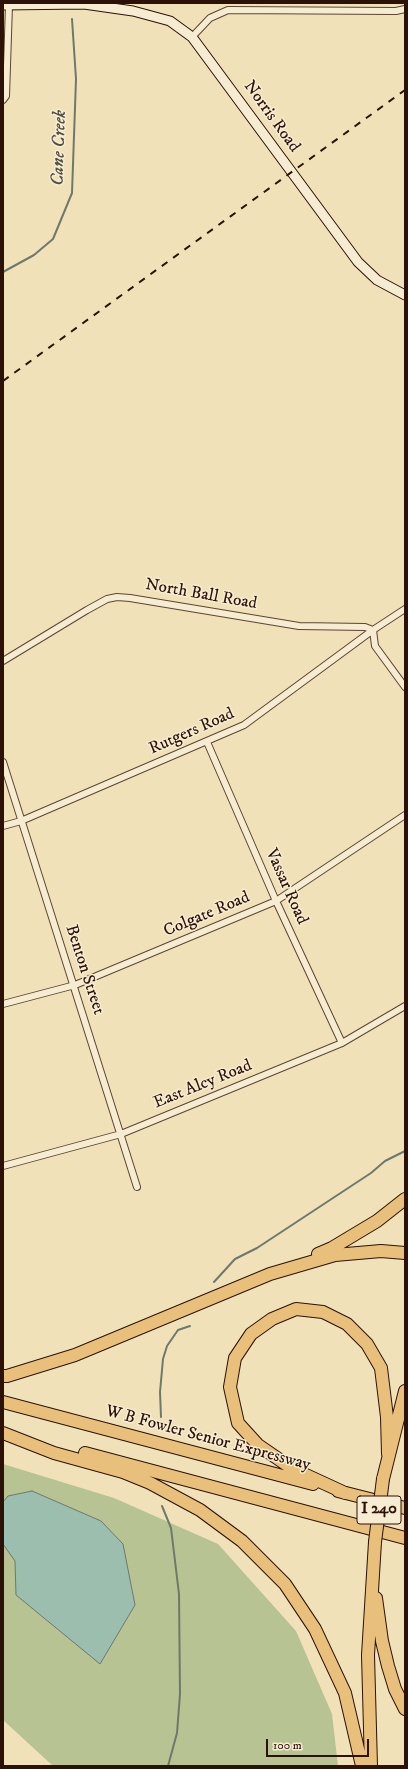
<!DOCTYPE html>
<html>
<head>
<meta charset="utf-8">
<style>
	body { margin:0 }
	#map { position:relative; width:408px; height:1769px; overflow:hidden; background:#f1e1b8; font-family:"IM FELL DW Pica",serif }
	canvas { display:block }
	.frame { position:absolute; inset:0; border:4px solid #2b1107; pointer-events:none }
	.scale { position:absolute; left:266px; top:1739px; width:103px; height:18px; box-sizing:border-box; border:2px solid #2b1107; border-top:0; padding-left:5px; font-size:12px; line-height:14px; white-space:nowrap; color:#2b1107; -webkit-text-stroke:3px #f6ecd1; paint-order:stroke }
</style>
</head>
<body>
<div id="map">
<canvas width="408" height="1769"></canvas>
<div class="frame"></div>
<div class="scale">100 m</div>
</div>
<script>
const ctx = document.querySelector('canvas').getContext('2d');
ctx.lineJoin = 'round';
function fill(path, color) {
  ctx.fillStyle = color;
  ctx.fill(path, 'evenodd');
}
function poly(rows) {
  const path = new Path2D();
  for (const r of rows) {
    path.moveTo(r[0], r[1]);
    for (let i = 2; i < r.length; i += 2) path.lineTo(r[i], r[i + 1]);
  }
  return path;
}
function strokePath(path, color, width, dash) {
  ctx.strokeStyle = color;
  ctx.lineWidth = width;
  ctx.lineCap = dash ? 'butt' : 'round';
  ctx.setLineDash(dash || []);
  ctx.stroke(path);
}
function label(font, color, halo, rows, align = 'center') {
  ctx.font = font + ' "IM FELL DW Pica",serif';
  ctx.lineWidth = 3;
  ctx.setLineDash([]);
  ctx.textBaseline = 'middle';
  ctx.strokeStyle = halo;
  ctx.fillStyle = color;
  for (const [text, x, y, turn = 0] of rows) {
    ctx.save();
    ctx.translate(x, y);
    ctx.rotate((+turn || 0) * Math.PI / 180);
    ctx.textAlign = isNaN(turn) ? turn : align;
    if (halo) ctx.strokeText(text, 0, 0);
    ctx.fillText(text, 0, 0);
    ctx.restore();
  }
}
const green = poly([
	[3,1464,114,1498,218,1544,296,1631,332,1714,338,1766,53,1766,3,1720]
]);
const water = poly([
	[32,1491,101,1521,123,1544,135,1605,100,1664,16,1595,15,1561,3,1544,3,1502,8,1496,32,1491]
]);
const stream = poly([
	[3,272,34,255,53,239,72,193,76,79,72,19],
	[214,1282,235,1259,257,1248,371,1173,385,1161,405,1151],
	[161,1417,160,1392,163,1359,167,1346,178,1330,190,1326],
	[162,1506,171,1528,179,1594,180,1694,177,1733,168,1766]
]);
const minor = poly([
	[192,37,210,18,228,10,396,11,405,9],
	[3,100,6,96,9,5],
	[373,630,375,646,405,687],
	[3,661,87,610,107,599,117,597,130,598,299,626,365,627,373,630,405,609],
	[207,742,276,901,342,1043],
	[3,762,137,1187],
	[3,826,21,821,244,725,373,630],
	[3,1004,75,985,276,901,405,815],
	[3,1166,121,1134,342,1043,405,1006]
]);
const secondary = poly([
	[3,5,84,4,133,11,170,21,192,37,358,262,377,280,405,295]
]);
const motorway = poly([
	[318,1254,332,1248,377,1221,405,1199],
	[3,1376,7,1376,75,1355,270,1274,335,1255,381,1251,405,1253],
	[3,1402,313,1484],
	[3,1433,54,1453,123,1472,150,1483,200,1510,242,1541,285,1584,315,1629,345,1693,362,1766],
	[85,1453,405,1538],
	[383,1479,405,1391],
	[338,1491,405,1508],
	[345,1493,293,1469,258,1445,238,1423,230,1387,235,1358,251,1334,272,1319,296,1309,323,1312,347,1324,367,1344,381,1368,387,1417,388,1454],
	[376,1598,382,1641,388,1666,395,1689,405,1709],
	[371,1766,368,1655,375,1542]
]);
const rail = poly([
	[3,381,405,90]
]);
const motorwayBridge = poly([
	[375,1542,383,1479]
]);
const shields = [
	[379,1510,44]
];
const shieldNames = [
	["I 240",379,1510]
];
const streetNames = [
	["Norris Road",271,117,54],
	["North Ball Road",201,595,10],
	["Rutgers Road",192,732,-24],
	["Vassar Road",286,887,66],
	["Colgate Road",207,915,-23],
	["Benton Street",84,970,72],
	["East Alcy Road",203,1085,-22],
	["W B Fowler Senior Expressway",208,1439,15]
];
const waterNames = [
	["Cane Creek",60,148,-88]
];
fill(green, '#b7c392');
fill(water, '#9bbeaf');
strokePath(water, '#6e796c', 1);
strokePath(stream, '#6e796c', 2);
strokePath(minor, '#5c4533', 8);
strokePath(secondary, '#2b1107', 11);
strokePath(motorway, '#2b1107', 14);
strokePath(minor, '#f6ecd1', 6);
strokePath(secondary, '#f6ecd1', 9);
strokePath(motorway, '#e8c07c', 12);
strokePath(rail, '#2b1107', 2, [7, 7]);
strokePath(motorwayBridge, '#2b1107', 14, []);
strokePath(motorwayBridge, '#e8c07c', 12);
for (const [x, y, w] of shields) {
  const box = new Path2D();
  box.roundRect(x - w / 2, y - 14, w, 28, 3);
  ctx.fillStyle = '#f6ecd1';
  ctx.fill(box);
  strokePath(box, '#2b1107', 1);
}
label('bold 16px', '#2b1107', null, shieldNames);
label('17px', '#2b1107', '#f6ecd1', streetNames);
label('italic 18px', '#524e42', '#f6ecd1', waterNames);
</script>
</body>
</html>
